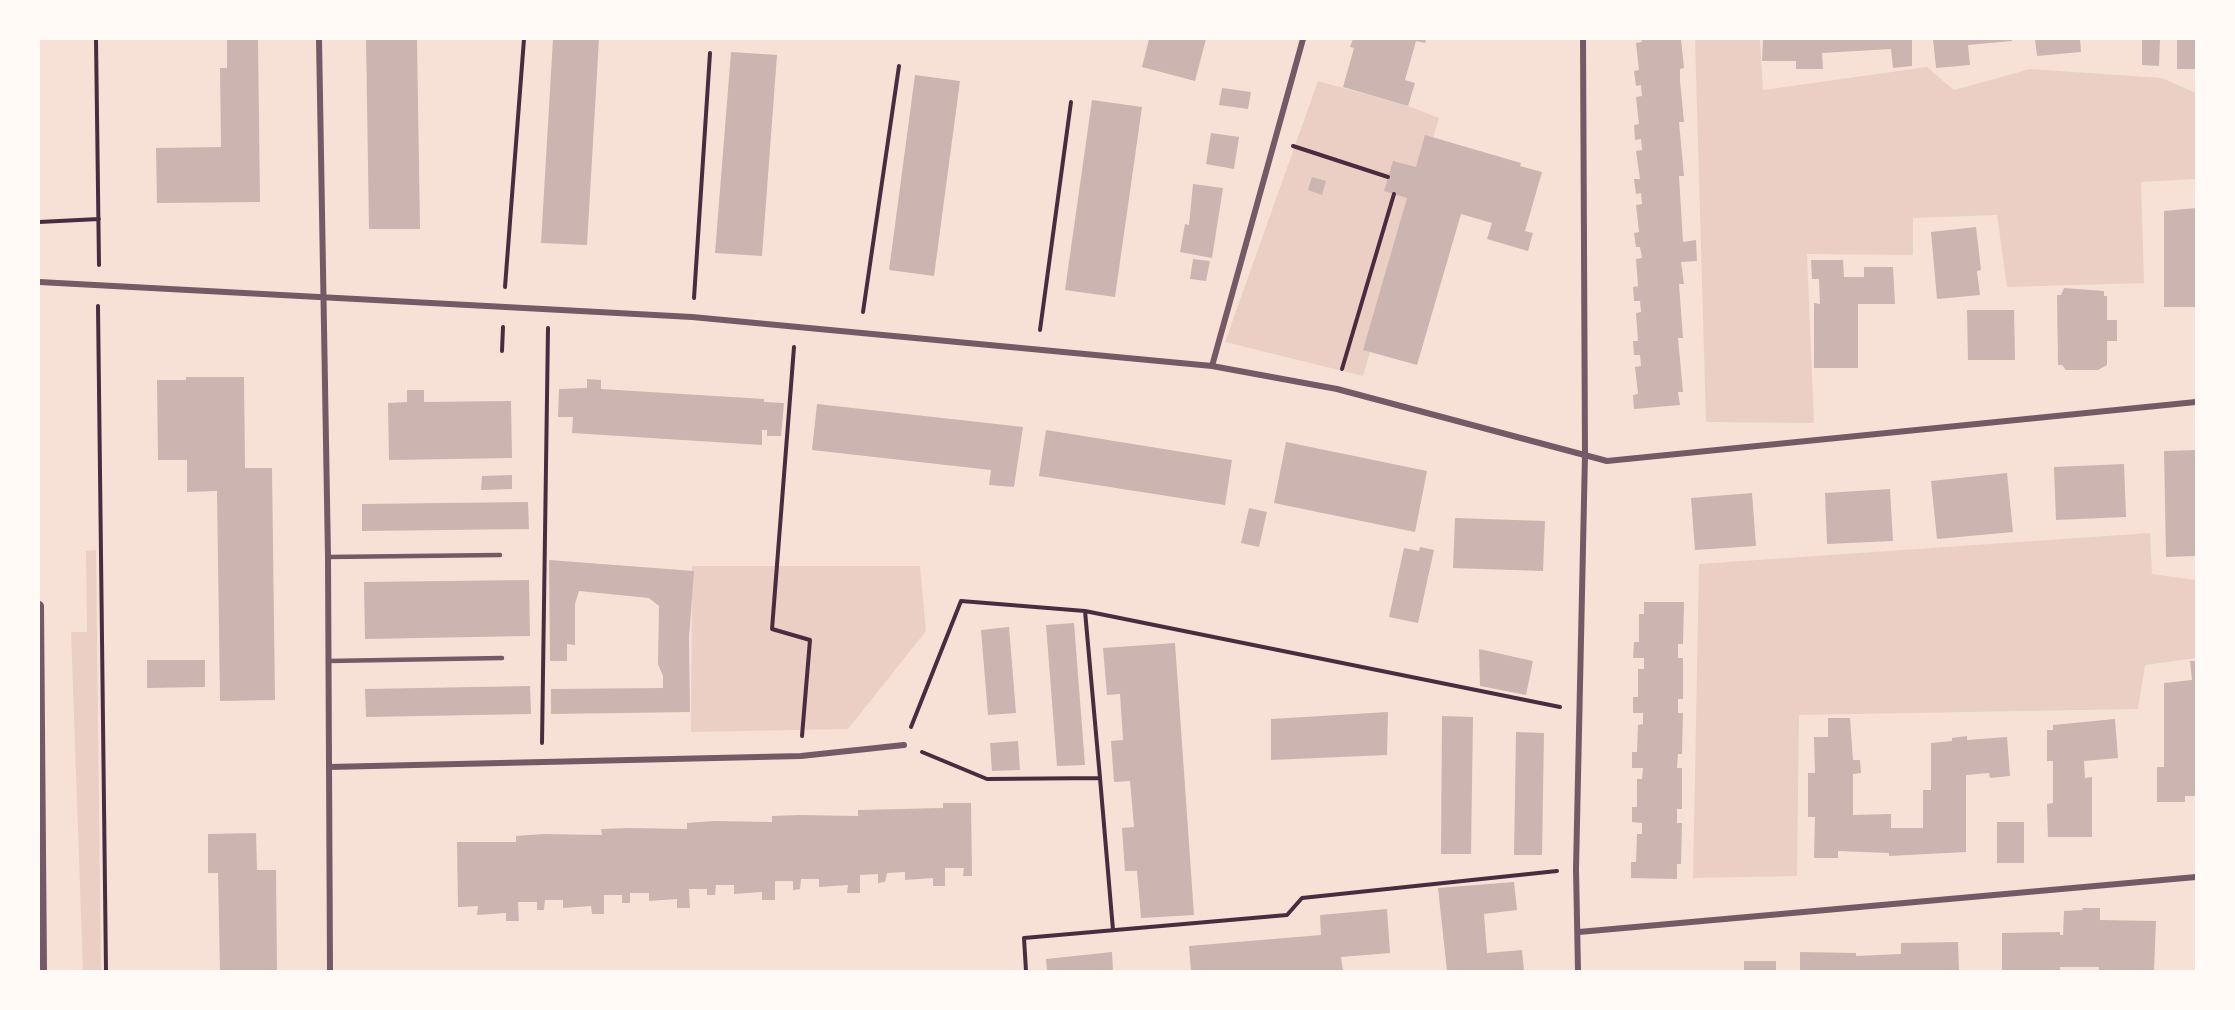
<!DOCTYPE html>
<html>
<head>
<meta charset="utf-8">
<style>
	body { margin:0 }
	#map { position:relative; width:2235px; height:1010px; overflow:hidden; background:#f7e1d7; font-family:"Crimson Pro",serif }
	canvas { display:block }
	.frame { position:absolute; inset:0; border:40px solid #fffaf5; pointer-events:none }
</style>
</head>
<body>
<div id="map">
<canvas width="2235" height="1010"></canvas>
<div class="frame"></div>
</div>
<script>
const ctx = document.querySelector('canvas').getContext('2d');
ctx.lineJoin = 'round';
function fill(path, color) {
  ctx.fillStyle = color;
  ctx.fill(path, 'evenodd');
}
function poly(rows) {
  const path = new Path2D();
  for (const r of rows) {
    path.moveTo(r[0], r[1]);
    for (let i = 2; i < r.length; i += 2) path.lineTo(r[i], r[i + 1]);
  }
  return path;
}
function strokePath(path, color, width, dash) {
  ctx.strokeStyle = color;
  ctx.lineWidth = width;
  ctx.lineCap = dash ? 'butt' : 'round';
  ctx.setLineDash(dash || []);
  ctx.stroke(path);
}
const green = poly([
	[1695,39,1760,39,1763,90,1927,67,1954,90,2030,69,2162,78,2196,93,2196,179,2141,182,2144,283,2007,287,1997,215,1913,218,1913,255,1807,254,1814,423,1706,422],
	[1318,81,1408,106,1439,118,1363,376,1225,342],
	[2150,533,2152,574,2196,580,2196,658,2145,665,2138,709,1799,715,1797,876,1693,878,1699,564],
	[96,550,101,971,83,971,71,632,87,632,86,551],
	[692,566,920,566,926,631,848,729,691,732]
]);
const building = poly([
	[227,39,258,39,260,202,157,203,156,148,221,147,220,68,227,68],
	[366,39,417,39,420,229,369,229],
	[553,39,599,39,587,245,541,243],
	[1149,39,1206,39,1195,81,1142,67],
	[1353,39,1426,39,1425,43,1416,41,1405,80,1415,83,1408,106,1343,87,1354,48,1350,47],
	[1641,39,1681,39,1684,68,1680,69,1680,81,1684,122,1679,122,1684,176,1679,176,1683,242,1696,240,1697,261,1681,262,1684,284,1679,284,1683,338,1678,338,1683,392,1678,392,1680,405,1634,409,1633,395,1638,394,1635,367,1641,366,1640,355,1634,355,1633,341,1638,341,1636,313,1641,312,1640,301,1634,301,1633,287,1638,286,1636,259,1642,258,1640,247,1636,247,1634,233,1639,232,1636,205,1642,204,1641,193,1636,194,1634,179,1640,179,1636,151,1642,150,1641,139,1635,140,1634,125,1639,124,1636,97,1642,96,1641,85,1636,86,1634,71,1639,70,1636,43,1642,42],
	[1763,39,1912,39,1912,66,1893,68,1891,49,1822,53,1823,69,1796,69,1796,61,1762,61],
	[1933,39,2012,39,2012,41,1968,45,1970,65,1936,68],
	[2035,39,2080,39,2081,52,2037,56],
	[2142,39,2160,39,2159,66,2142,65],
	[2177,39,2196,39,2196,69,2177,69],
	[731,52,777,55,762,256,715,253],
	[915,75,960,81,934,276,889,270],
	[1222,88,1251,92,1248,109,1219,105],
	[1092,100,1142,107,1115,297,1065,290],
	[1211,133,1239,137,1234,169,1206,164],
	[1425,135,1521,163,1520,166,1542,172,1525,231,1533,233,1528,251,1487,239,1492,223,1461,214,1417,365,1363,350,1407,198,1384,191,1393,161,1416,167],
	[1312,177,1326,181,1322,195,1308,190],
	[1193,184,1223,188,1212,258,1180,252,1185,224,1189,225],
	[2196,208,2195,307,2164,307,2164,211],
	[1976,227,1981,270,1977,271,1980,295,1937,299,1931,232],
	[1193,259,1210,261,1206,281,1190,279],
	[1811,260,1843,260,1844,277,1864,277,1864,267,1893,267,1895,304,1858,304,1858,368,1814,368,1814,303,1820,304,1819,279,1812,279],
	[2064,288,2104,291,2104,296,2107,296,2107,320,2117,320,2117,341,2107,341,2107,365,2098,370,2066,370,2062,365,2058,365,2057,295,2061,295],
	[1967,310,2014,310,2015,360,1968,360],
	[186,377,244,377,245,468,272,468,275,700,220,701,217,491,187,492,187,460,158,460,157,380,186,380],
	[587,379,601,380,601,389,764,399,764,402,784,403,781,436,767,436,767,430,762,430,762,445,572,433,573,417,558,417,559,389,587,388],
	[407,390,424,390,424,402,511,401,512,458,389,460,388,403,407,402],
	[817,404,1023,427,1014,487,989,485,991,470,812,450],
	[1046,430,1232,460,1225,505,1039,476],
	[1286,442,1427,471,1415,532,1274,503],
	[2196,450,2196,556,2166,557,2164,451],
	[2124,464,2126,517,2056,520,2054,467],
	[2007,473,2013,532,1937,539,1931,481],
	[512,475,512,489,481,490,482,476],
	[1890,489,1893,541,1827,544,1825,493],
	[1752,493,1756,546,1695,550,1691,498],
	[528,502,529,529,362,531,362,504],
	[1249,508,1267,512,1259,547,1241,543],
	[1455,518,1545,521,1543,571,1453,568],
	[1420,547,1434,550,1418,623,1389,617,1404,548,1419,551],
	[549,560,694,571,689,637,690,712,551,714,551,689,663,688,663,676,658,664,659,606,649,598,579,591,575,604,575,645,567,644,567,661,550,661],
	[529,580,530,636,365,639,364,582],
	[1644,602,1684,602,1683,644,1678,644,1678,658,1683,658,1683,699,1678,699,1678,713,1683,713,1682,754,1678,754,1677,768,1682,768,1682,809,1677,809,1677,823,1682,823,1681,864,1677,864,1677,879,1631,878,1631,862,1636,862,1637,834,1642,834,1642,823,1632,822,1632,807,1637,807,1637,779,1642,779,1643,768,1632,768,1632,752,1637,752,1638,725,1643,724,1643,713,1633,713,1633,697,1638,697,1638,669,1644,669,1644,658,1633,658,1634,642,1639,642,1639,614,1644,614],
	[1074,623,1085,765,1057,766,1046,625],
	[1009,627,1016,713,988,715,981,630],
	[1175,643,1194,915,1141,918,1137,871,1125,871,1122,828,1134,827,1130,781,1114,782,1111,741,1123,740,1120,694,1107,695,1103,648],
	[1479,649,1533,661,1526,695,1480,686],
	[147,660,205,660,205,687,147,688],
	[2190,661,2196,661,2196,796,2185,796,2185,802,2157,802,2157,767,2164,767,2164,683,2192,680],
	[530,686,531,714,366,717,365,689],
	[1388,712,1387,755,1271,760,1271,719],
	[1442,716,1473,717,1471,854,1441,854],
	[1828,718,1850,718,1853,760,1860,760,1861,773,1853,774,1853,815,1891,814,1891,828,1923,828,1923,790,1931,790,1931,743,1952,741,1952,738,1967,736,1967,740,2007,737,2010,776,1990,778,1989,773,1966,775,1966,852,1889,856,1889,853,1838,851,1838,858,1814,858,1815,817,1808,817,1808,773,1815,773,1814,737,1828,737],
	[2115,719,2118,758,2084,761,2085,778,2092,777,2092,837,2048,837,2047,804,2053,803,2053,761,2047,761,2047,730,2053,730,2053,725],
	[1516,732,1544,733,1542,855,1514,855],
	[1018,741,1020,770,992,771,990,743],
	[943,803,971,803,972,876,963,876,964,868,945,868,945,886,933,886,933,878,905,880,905,872,887,873,885,882,878,883,878,874,860,875,860,893,847,893,848,885,819,887,819,879,801,879,800,889,793,890,793,881,775,881,775,900,762,900,762,892,734,894,734,885,716,885,715,895,707,895,707,889,689,889,690,908,677,908,677,899,649,901,649,893,630,893,630,903,622,903,622,895,604,895,604,914,592,914,591,906,563,908,563,900,545,900,544,910,537,910,537,902,518,902,519,921,506,921,506,913,477,915,478,906,458,907,457,842,516,842,516,836,543,834,602,835,601,829,628,828,687,829,687,823,714,821,772,822,772,816,799,815,858,816,858,810,943,808],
	[1997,822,2024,822,2024,863,1997,863],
	[256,833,257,870,276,870,277,971,220,971,218,873,208,873,208,834],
	[1514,882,1517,910,1484,914,1487,953,1522,950,1524,971,1447,971,1438,888],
	[2082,908,2100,908,2100,920,2156,921,2154,971,2099,971,2099,967,2060,967,2060,971,2002,971,2002,933,2060,932,2060,935,2063,935,2064,911,2083,910],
	[1387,909,1390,953,1341,957,1343,971,1191,971,1189,946,1321,935,1320,915],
	[1958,942,1959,971,1800,971,1800,952,1856,953,1856,956,1901,954,1901,943],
	[1112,952,1113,971,1047,971,1046,959],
	[1744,961,1776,961,1776,971,1744,971]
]);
const path = poly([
	[96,39,99,265],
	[1293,146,1388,177],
	[39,222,99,219],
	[505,287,524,39],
	[694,298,710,53],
	[98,306,106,971],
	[863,312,899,66],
	[1040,330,1071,102],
	[794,347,772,629,810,640,802,736],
	[502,351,503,327],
	[1342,369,1394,194],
	[911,727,961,601,1085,611],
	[542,743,548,328],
	[922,752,987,779,1100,778,1085,611,1560,707],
	[1100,778,1113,930],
	[1026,971,1024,938,1287,915,1302,898,1557,871]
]);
const service = poly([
	[328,557,500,555],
	[328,661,502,658]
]);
const minor = poly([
	[319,39,328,557,330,971],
	[39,282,692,317,1212,366,1337,389,1607,461,2196,402],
	[1212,366,1303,39],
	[329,767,801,756,904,745],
	[1579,932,2196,877],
	[1578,971,1576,869,1585,455,1583,39]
]);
const tertiary = poly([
	[39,606,42,971]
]);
fill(green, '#ebcfc5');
fill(building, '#ccb4b1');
strokePath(path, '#4a2c40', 4);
strokePath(service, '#755966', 4.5);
strokePath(minor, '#755966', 6);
strokePath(tertiary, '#755966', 10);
</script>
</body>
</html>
